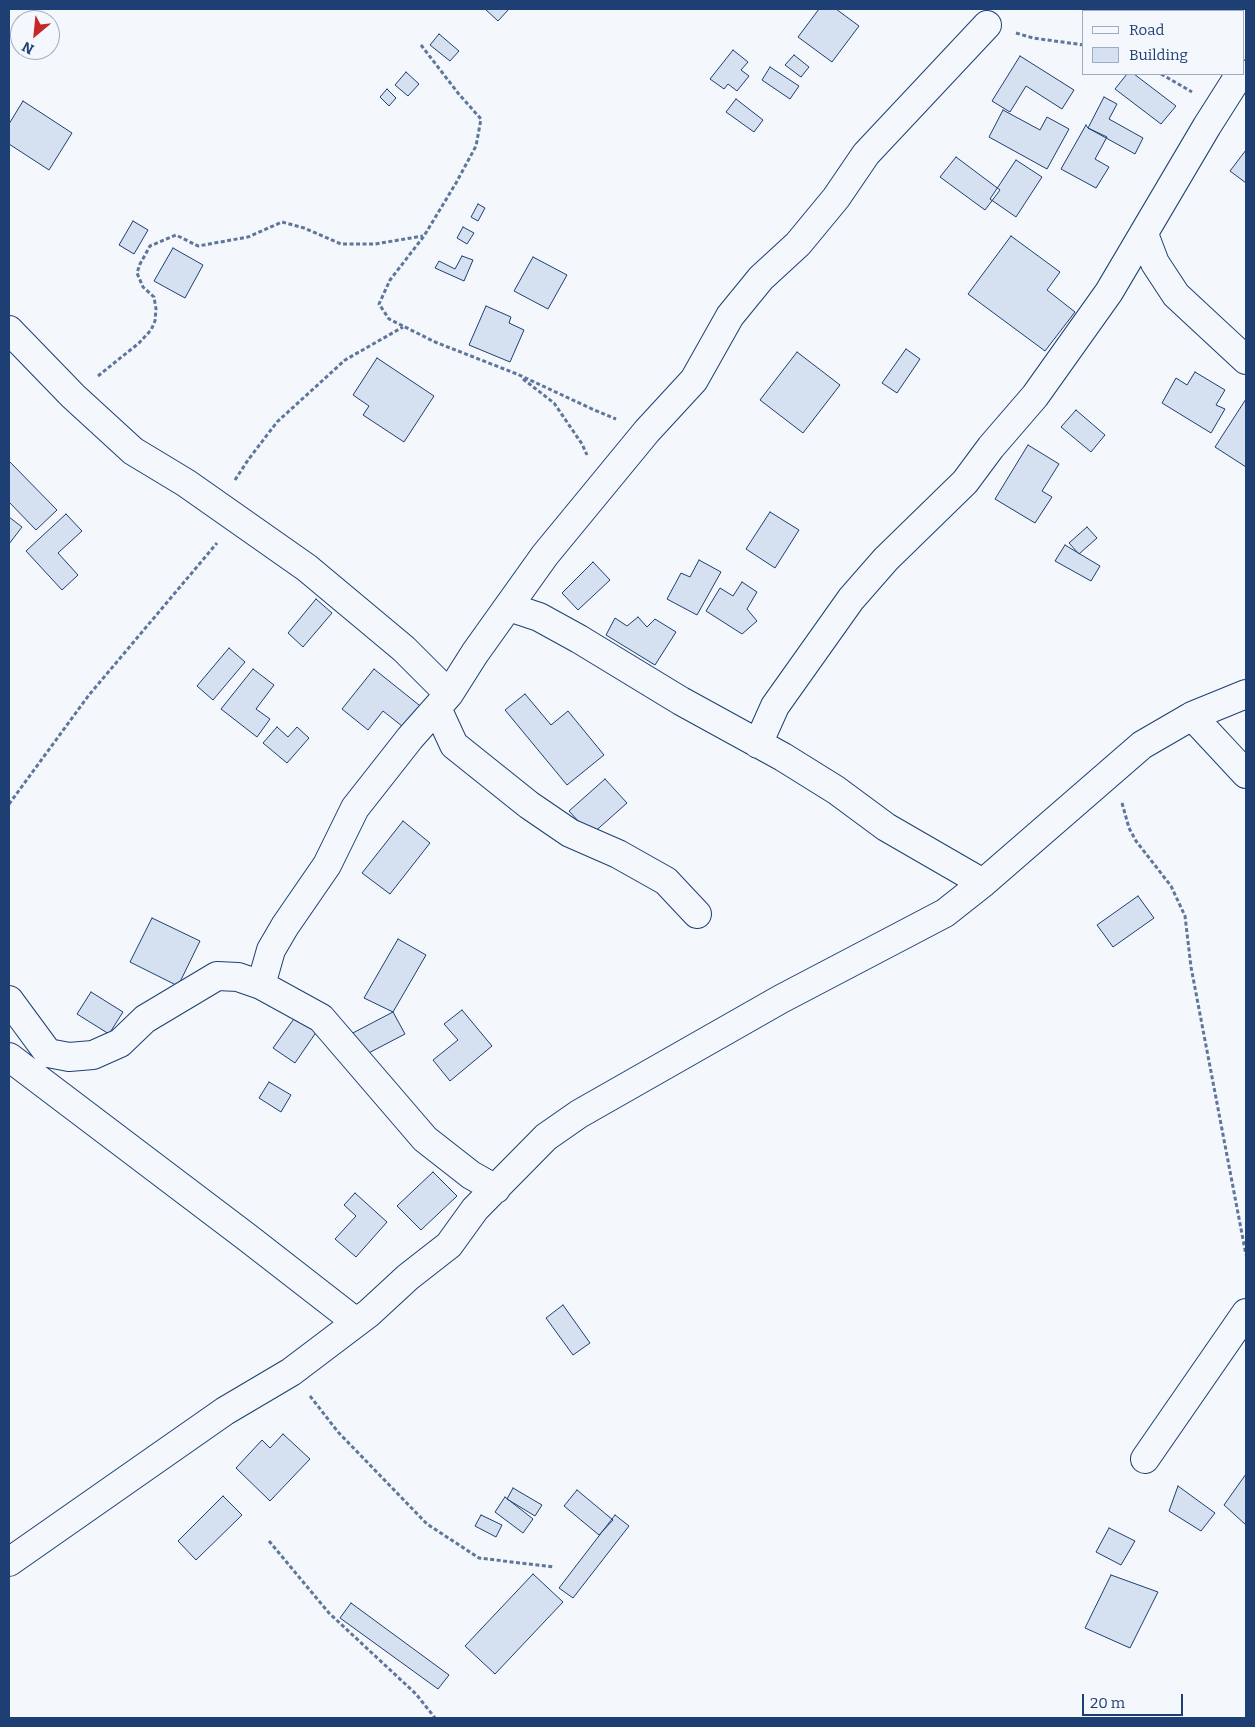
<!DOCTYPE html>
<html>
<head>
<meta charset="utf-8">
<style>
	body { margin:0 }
	#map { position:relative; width:1255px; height:1727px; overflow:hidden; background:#f4f7fb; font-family:Bitter,serif }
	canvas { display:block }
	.frame { position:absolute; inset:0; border:10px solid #1d3f73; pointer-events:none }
	.legend { position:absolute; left:1082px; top:10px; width:162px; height:65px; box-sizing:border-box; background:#f4f7fb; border:1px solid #9eadc5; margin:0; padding:6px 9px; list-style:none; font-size:15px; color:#1d3f73 }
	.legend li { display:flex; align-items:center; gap:10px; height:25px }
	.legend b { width:25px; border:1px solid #9eadc5 }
	.north { position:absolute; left:10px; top:10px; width:50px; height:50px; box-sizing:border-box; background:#f4f7fb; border:1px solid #9eadc5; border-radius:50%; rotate:208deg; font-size:14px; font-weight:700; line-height:20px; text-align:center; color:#1d3f73 }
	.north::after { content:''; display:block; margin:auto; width:18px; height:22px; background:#c62828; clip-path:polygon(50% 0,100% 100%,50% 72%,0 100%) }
	.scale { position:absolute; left:1082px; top:1694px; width:101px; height:22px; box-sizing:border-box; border:2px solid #1d3f73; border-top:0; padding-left:6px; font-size:15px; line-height:18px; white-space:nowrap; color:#1d3f73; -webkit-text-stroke:4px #f4f7fb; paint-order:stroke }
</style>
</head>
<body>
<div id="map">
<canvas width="1255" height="1727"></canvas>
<div class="frame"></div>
<ul class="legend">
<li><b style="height:6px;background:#f4f7fb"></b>Road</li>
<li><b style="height:14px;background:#d5e0f0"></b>Building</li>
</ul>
<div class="north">N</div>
<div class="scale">20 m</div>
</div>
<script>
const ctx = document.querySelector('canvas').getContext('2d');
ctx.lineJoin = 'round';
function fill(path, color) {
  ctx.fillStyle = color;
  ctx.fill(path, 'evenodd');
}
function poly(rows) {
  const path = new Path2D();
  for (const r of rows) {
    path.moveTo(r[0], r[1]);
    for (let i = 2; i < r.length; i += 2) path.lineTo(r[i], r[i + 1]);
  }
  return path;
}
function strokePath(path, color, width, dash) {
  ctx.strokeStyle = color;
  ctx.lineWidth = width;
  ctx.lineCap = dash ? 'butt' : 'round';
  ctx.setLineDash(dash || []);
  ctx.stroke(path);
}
const building = poly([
	[485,9,509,9,498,21,485,9],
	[819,9,836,9,859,26,832,62,798,37,819,9],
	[439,34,459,51,450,61,430,45,439,34],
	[733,50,748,62,741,70,749,76,737,91,728,84,724,89,710,79,733,50],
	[794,55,809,67,801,77,785,65,794,55],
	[1020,56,1074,90,1062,109,1026,86,1010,112,992,101,1020,56],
	[770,67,799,86,790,99,762,80,770,67],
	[406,72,419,84,408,96,395,85,406,72],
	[1127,74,1134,74,1176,106,1161,124,1115,89,1127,74],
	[387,89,396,98,389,106,380,97,387,89],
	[1104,97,1117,104,1109,119,1143,138,1135,154,1088,128,1104,97],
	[736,99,763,120,754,132,726,112,736,99],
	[23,101,72,133,49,170,9,144,9,124,23,101],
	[1003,110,1040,130,1047,117,1069,129,1047,169,989,137,1003,110],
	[1086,125,1088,128,1107,137,1095,159,1109,167,1096,188,1061,169,1086,125],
	[1246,150,1246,183,1230,171,1246,150],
	[956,157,1000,190,985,210,940,177,956,157],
	[1016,160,1042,177,1016,217,990,199,1016,160],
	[478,204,485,208,478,221,471,217,478,204],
	[133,221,148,230,134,254,119,245,133,221],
	[463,227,474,233,467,244,457,238,463,227],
	[1011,236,1060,272,1047,290,1075,312,1045,351,968,294,1011,236],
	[173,248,203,265,185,298,154,281,173,248],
	[462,256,473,260,464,281,435,268,439,261,455,269,462,256],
	[533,257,567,275,548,309,514,291,533,257],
	[486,306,511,317,509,323,524,330,510,362,469,345,486,306],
	[906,349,920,359,897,393,882,383,906,349],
	[797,352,840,385,803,433,760,400,797,352],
	[377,358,434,396,404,442,363,415,369,406,353,395,377,358],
	[1195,372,1225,390,1216,405,1225,409,1211,433,1162,403,1176,378,1187,385,1195,372],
	[1246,399,1246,467,1215,447,1246,399],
	[1076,410,1105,435,1091,452,1061,427,1076,410],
	[1028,445,1059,464,1042,491,1052,497,1035,523,995,499,1028,445],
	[9,461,57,510,36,530,9,502,9,461],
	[770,512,799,530,775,568,746,549,770,512],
	[66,514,82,531,58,553,78,575,62,590,26,551,66,514],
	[9,517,22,527,9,544,9,517],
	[1087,527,1097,538,1079,554,1069,543,1087,527],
	[1065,545,1100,566,1091,581,1055,561,1065,545],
	[699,560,721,572,697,615,667,599,681,573,690,577,699,560],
	[593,562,610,580,578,610,562,593,593,562],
	[742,582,757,592,747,609,757,621,742,634,706,611,720,588,733,596,742,582],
	[316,599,332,613,303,647,288,633,316,599],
	[638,617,647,627,655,619,676,632,655,665,606,635,615,618,627,626,638,617],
	[229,648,245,662,213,700,197,686,229,648],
	[253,669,274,685,256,709,270,719,257,737,221,709,253,669],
	[374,669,424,709,407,730,383,711,368,730,342,709,374,669],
	[525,694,551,725,568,711,604,755,567,785,505,710,525,694],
	[277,727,288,737,297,727,309,738,287,763,263,743,277,727],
	[605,779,627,803,591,835,569,811,605,779],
	[403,821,430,843,390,894,362,873,403,821],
	[1138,896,1154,918,1113,947,1097,925,1138,896],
	[152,918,200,941,178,986,130,962,152,918],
	[398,939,426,955,393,1012,364,998,398,939],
	[91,992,123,1012,109,1034,77,1014,91,992],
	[462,1010,492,1046,450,1081,433,1060,458,1040,444,1024,462,1010],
	[393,1012,405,1034,361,1057,349,1035,393,1012],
	[296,1016,317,1031,295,1063,273,1048,296,1016],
	[269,1082,291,1095,281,1112,259,1098,269,1082],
	[433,1172,457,1196,421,1230,397,1206,433,1172],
	[355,1193,387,1222,356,1257,335,1239,356,1216,344,1205,355,1193],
	[563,1305,590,1343,573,1355,546,1318,563,1305],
	[283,1434,310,1459,270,1501,236,1468,262,1440,270,1448,283,1434],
	[1246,1474,1246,1525,1224,1505,1246,1474],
	[1178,1486,1215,1513,1201,1531,1169,1511,1178,1486],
	[513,1488,542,1505,535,1516,507,1499,513,1488],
	[577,1490,613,1520,599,1535,564,1506,577,1490],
	[223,1496,242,1515,196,1560,178,1541,223,1496],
	[505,1497,533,1519,523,1533,495,1512,505,1497],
	[481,1515,502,1525,496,1537,475,1526,481,1515],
	[615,1515,629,1526,573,1598,559,1588,615,1515],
	[1109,1528,1135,1541,1121,1565,1096,1552,1109,1528],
	[533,1574,563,1602,495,1674,465,1646,533,1574],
	[1111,1575,1158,1592,1130,1648,1085,1628,1111,1575],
	[351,1603,449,1675,438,1689,340,1618,351,1603]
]);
const path = poly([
	[1016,33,1033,38,1084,45],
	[421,45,458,93,481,119,476,146,456,183,424,236,390,280,379,304,389,319,435,342,517,374,592,409,616,419],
	[1161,74,1192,92],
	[98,376,139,343,151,330,155,321,156,309,154,297,143,287,137,273,140,264,150,246,176,235,198,246,248,237,282,222,304,228,341,244,375,244,423,236],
	[523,379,554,403,582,444,587,455],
	[235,480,248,460,277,422,345,360,403,327],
	[1122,803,1129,828,1136,841,1171,886,1185,916,1191,967,1246,1255],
	[9,804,89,695,217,543],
	[310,1396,338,1432,427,1524,479,1558,554,1567],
	[269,1541,329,1613,416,1694,435,1718]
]);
const minor = poly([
	[1144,234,1155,263,1176,295,1246,360],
	[9,330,73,396,133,451,186,483,307,568,404,649,449,694],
	[509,607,539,617,579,639,681,701,783,757,836,790,886,827,983,883],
	[437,708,454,745,529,805,570,833,618,854,666,881,697,914],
	[1192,716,1246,774],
	[758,744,775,706,851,599,886,559,965,482,991,447,1035,396,1109,292,1207,126,1240,74],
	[261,985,271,950,285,926,327,865,355,808,410,738,449,694,475,653,545,555,647,431,694,380,730,316,761,278,798,244,836,198,866,154,987,25],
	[9,1000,48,1053,69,1057,93,1055,120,1043,145,1019,217,976,238,977,261,985,321,1018,425,1139,471,1175,496,1189],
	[9,1057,248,1238,356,1322],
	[1145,1459,1246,1313],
	[9,1562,225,1411,291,1372,369,1313,408,1277,449,1245,475,1209,546,1137,579,1114,781,999,945,913,983,883,1142,745,1192,716,1246,694]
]);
fill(building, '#d5e0f0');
strokePath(building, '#1d3f73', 1);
strokePath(minor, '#1d3f73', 30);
strokePath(path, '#5e769c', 3, [4, 2.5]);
strokePath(minor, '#f4f7fb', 28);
</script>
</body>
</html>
